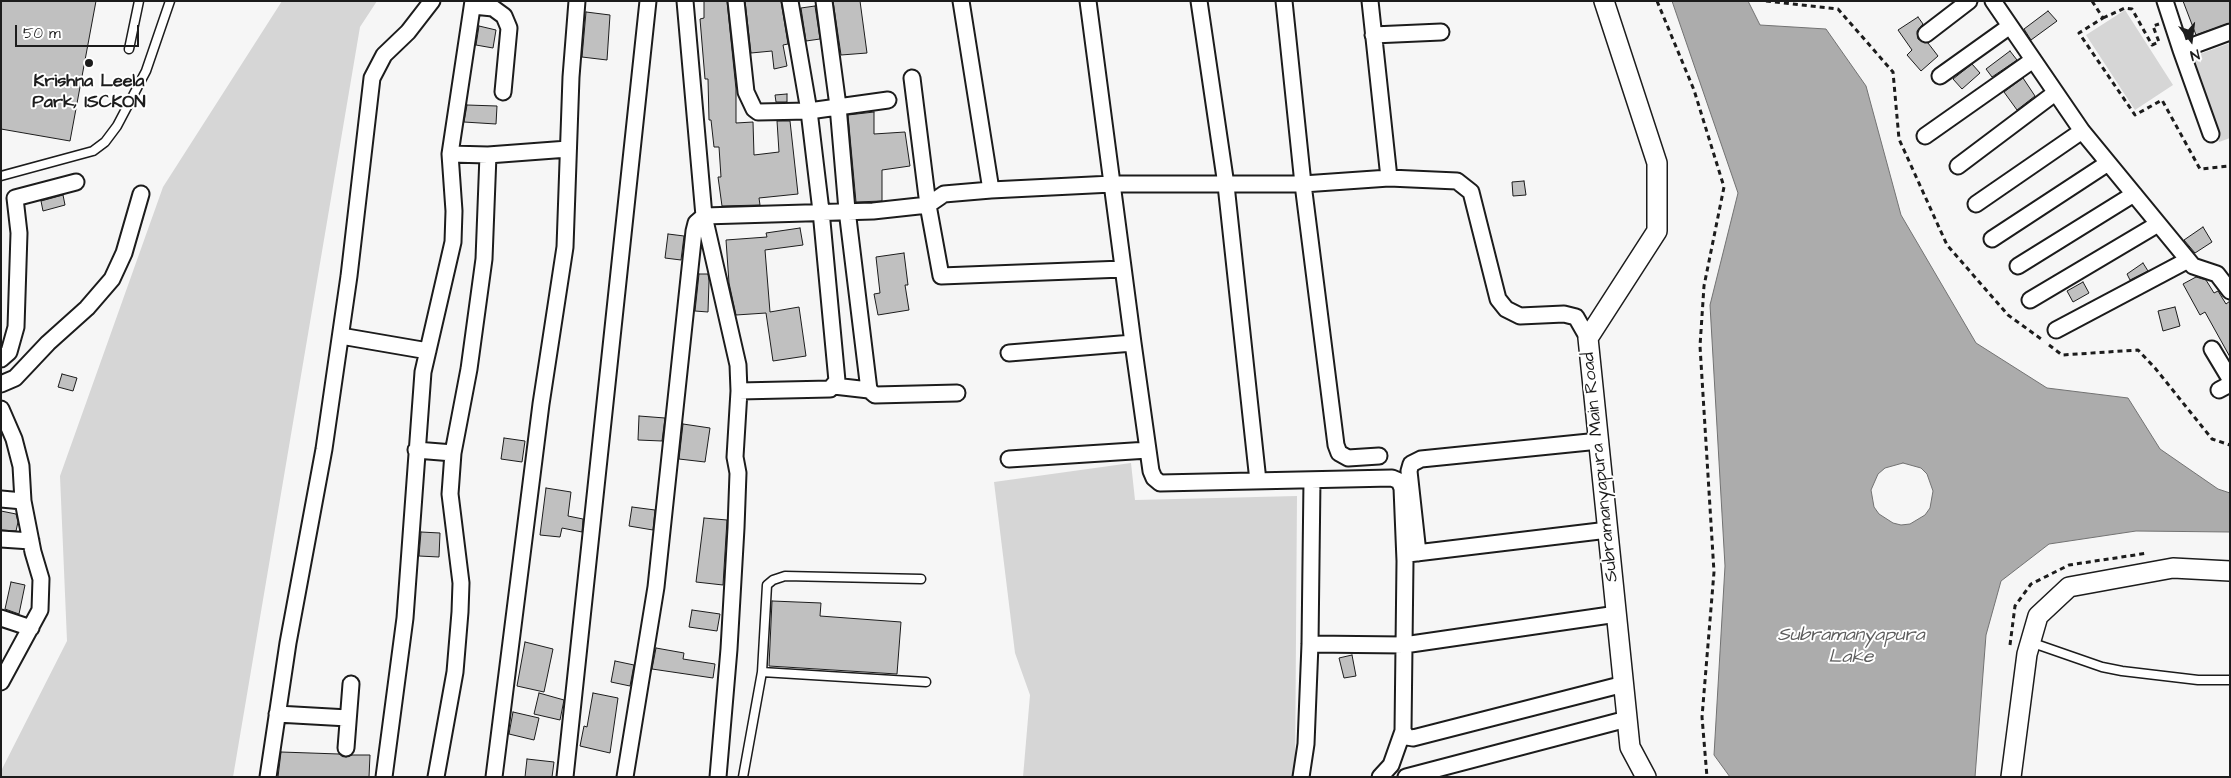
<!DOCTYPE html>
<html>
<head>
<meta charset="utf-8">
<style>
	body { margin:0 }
	#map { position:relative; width:2231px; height:778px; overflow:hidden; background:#f6f6f6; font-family:"Architects Daughter",sans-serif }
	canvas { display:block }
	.frame { position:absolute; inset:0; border:2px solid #1c1c1c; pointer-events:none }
	.north { position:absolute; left:2166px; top:15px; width:50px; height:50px; -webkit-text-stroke:4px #fff; paint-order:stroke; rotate:165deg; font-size:14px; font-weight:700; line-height:20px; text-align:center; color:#1c1c1c }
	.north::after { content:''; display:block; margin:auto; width:18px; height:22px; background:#1c1c1c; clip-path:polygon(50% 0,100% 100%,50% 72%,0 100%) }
	.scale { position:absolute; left:15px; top:25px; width:124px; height:22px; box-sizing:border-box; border:2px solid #1c1c1c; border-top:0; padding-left:6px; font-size:15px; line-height:18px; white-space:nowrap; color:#1c1c1c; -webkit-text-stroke:4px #fff; paint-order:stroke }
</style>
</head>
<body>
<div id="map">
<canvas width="2231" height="778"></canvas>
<div class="frame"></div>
<div class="north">N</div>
<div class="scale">50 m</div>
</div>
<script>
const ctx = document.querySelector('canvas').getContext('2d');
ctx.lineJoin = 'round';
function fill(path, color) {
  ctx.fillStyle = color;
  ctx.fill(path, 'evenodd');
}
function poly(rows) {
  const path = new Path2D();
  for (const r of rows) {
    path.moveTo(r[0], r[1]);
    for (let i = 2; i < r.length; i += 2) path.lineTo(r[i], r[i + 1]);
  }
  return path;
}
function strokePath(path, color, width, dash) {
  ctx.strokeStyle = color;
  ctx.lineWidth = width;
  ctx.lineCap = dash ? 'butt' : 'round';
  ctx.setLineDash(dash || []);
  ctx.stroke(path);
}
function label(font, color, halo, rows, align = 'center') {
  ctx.font = font + ' "Architects Daughter",sans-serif';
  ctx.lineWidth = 4;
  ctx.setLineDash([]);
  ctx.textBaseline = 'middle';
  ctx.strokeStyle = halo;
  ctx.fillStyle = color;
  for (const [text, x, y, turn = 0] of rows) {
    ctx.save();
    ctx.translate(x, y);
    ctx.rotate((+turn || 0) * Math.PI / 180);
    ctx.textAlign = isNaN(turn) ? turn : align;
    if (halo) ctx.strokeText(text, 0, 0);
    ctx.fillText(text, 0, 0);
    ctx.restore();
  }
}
const green = poly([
	[282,1,377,1,360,27,233,777,1,777,1,771,67,641,60,476,163,187],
	[2125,10,2173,85,2135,110,2086,35],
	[2230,43,2230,138,2219,142,2189,58],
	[1131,463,1135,500,1297,496,1295,777,1023,777,1030,695,1015,653,994,482]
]);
const water = poly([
	[1672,1,1748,1,1760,25,1826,29,1866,86,1901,215,1976,343,2047,388,2128,398,2160,449,2218,489,2230,493,2230,532,2136,531,2049,544,2001,581,1986,635,1975,777,1730,777,1714,755,1725,566,1710,305,1738,193,1672,1],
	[1903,463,1921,468,1927,474,1933,491,1930,508,1925,515,1910,524,1901,525,1893,523,1879,514,1874,507,1871,490,1878,474,1885,468,1903,463]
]);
const building = poly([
	[1,1,96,1,70,141,1,129,1,1],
	[704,1,727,1,736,89,736,123,753,122,754,155,779,152,777,121,790,121,798,194,759,198,760,205,722,206,718,177,721,177,719,147,714,147,711,120,709,120,708,79,705,79,700,19,704,18,704,1],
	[745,1,781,1,788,44,783,45,787,66,774,69,772,51,751,53,745,1],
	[833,1,860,1,867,53,841,55,833,1],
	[2183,1,2230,1,2230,23,2196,35,2183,1],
	[815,6,820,39,806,41,801,8,815,6],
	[2048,11,2057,21,2031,40,2024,29,2048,11],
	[586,12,610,15,607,60,582,57,586,12],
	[1918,17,1923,24,1917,31,1918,39,1928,43,1938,56,1921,71,1907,55,1912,50,1898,30,1918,17],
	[479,26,496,30,493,48,476,45,479,26],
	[2010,51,2017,60,1992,77,1986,69,2010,51],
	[1972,64,1980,73,1962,89,1953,79,1972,64],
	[2023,78,2035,96,2017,110,2004,92,2023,78],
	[787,94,787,102,776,102,775,95,787,94],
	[467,105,497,106,496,124,464,122,467,105],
	[874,112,874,134,905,132,910,166,882,170,882,201,856,202,848,115,874,112],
	[1524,181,1526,195,1513,196,1512,182,1524,181],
	[63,195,65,205,43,211,41,201,63,195],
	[2203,227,2212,242,2195,253,2184,240,2203,227],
	[800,228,803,245,765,250,770,312,799,307,806,356,773,361,766,313,736,315,729,283,726,240,767,237,766,233,800,228],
	[668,234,684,236,681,260,665,258,668,234],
	[904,253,908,285,905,285,909,310,878,315,874,294,880,293,876,257,904,253],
	[2143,263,2148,271,2130,280,2127,274,2143,263],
	[699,274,708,274,709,281,708,312,695,311,699,274],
	[2196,277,2206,280,2214,293,2218,291,2226,304,2230,301,2230,357,2205,312,2200,315,2183,284,2196,277],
	[2083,282,2089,293,2073,302,2067,291,2083,282],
	[2175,307,2180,326,2163,331,2158,311,2175,307],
	[62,374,77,378,73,391,58,387,62,374],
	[639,416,665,418,662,441,638,440,639,416],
	[683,424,710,428,705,462,679,459,683,424],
	[504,438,525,441,522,462,501,459,504,438],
	[546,488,571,492,568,516,583,519,582,532,562,528,560,537,540,535,546,488],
	[632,507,655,510,653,530,629,526,632,507],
	[1,511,16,514,18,522,16,531,1,530,1,511],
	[704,518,727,520,723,585,696,582,704,518],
	[421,532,440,533,439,557,419,556,421,532],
	[11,582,25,585,19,614,5,609,11,582],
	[772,601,821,603,820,616,901,622,897,674,769,666,772,601],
	[692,610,720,614,717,631,689,627,692,610],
	[525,642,553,649,544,692,517,686,525,642],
	[656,648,684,653,683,659,715,664,713,678,652,669,656,648],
	[1352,655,1356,676,1344,678,1339,658,1352,655],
	[615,661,634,665,630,686,611,682,615,661],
	[539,693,564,700,560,720,534,714,539,693],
	[593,693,618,698,610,753,580,746,584,726,587,727,593,693],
	[513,712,539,718,534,740,509,734,513,712],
	[281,752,339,754,346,757,352,755,370,755,369,777,278,777,281,752],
	[527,759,554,762,552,777,525,777,527,759]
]);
const path = poly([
	[1657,1,1694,90,1724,187,1704,286,1700,346,1714,572,1702,717,1707,777],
	[1766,1,1838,9,1893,72,1899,139,1947,245,2008,315,2044,341],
	[2092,1,2103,18,2079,33,2135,115,2162,100,2200,169,2230,166],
	[2103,18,2125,8,2132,9,2152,45,2159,42,2153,26,2159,24],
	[2049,345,2062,355,2138,350,2155,368,2212,439,2230,445],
	[2010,645,2015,606,2031,584,2069,565,2148,553]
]);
const service = poly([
	[129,49,139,1],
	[1,176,93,151,105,142,117,126,146,71,170,1],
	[2030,642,2102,667,2122,671,2198,680,2230,680],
	[762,672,926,682],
	[743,777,762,672,767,585,773,580,785,576,921,579]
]);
const minor = poly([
	[685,1,704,216,738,365,739,391,735,457,738,473,736,528,729,649,718,777],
	[736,1,746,92,754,109,758,112,809,111,888,100],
	[824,1,838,106,847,210,869,390,875,395,957,393],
	[961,1,991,190],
	[1088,1,1133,343,1151,471,1154,478,1160,483,1392,478,1399,481,1402,488,1405,561,1403,731,1407,737,1413,738,1624,684],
	[1199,1,1226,185,1258,481],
	[1284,1,1303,184,1389,178,1370,1],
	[1993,1,2082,131,2193,266,2217,274,2230,291],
	[2165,1,2181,50,2230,32],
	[473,6,493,8,504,16,509,28,503,92],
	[1926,34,1969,1],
	[1373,35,1441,32],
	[2181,50,2211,134],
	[1940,76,2010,26],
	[912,78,928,205,941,276,1123,269],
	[1925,136,2033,60],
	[450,154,488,155,568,149],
	[1958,166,2055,93],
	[1389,178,1457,181,1471,192,1498,299,1506,309,1520,316,1564,314,1576,317,1588,338],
	[1976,204,2082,131],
	[1992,239,2108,163],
	[2018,266,2134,194],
	[2030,300,2158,224],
	[2056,330,2188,260],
	[341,336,428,351],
	[2212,349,2230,379],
	[1009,353,1133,343],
	[1,359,9,352,16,327,19,233,15,198,76,182],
	[1,384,15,378,48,343,87,308,112,279,124,253,141,194],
	[834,386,869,390],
	[2219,390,2230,384],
	[739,391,830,389,837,381,821,211,809,111,790,1],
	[1,409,14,439,21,466,23,501,33,552,41,579,40,610,1,682],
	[416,450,453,453],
	[1009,459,1148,450],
	[1,499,23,501],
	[1,539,31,541],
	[1418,553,1409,471,1411,464,1421,459,1599,441],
	[1408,554,1608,530],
	[1,618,31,628],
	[1310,644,1404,645,1617,614],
	[277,714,348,718],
	[346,748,351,684],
	[268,777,288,643,324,449,349,276,372,78,384,55,408,32,432,1],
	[384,777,405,618,423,372,453,242,454,211,450,154,473,1],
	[436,777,455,672,460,612,461,583,450,494,453,453,469,369,484,259,488,155],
	[494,777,541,404,565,247,571,77,577,1],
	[565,777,648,1],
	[625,777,656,587,694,231,696,223,704,216,873,211,928,205,944,194,991,190,1112,184,1303,184,1336,445,1339,453,1348,458,1379,456],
	[1301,777,1306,744,1310,644,1312,480],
	[1380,777,1391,765,1403,731],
	[1406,777,1627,719]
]);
const tertiary = poly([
	[1604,1,1657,163,1657,231,1588,338,1630,747,1646,777],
	[2011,777,2027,654,2038,616,2069,587,2173,568,2230,571]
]);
const markers = [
	[89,63,5,"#1c1c1c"]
];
const poiNames = [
	["Krishna Leela",89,82],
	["Park, ISCKON",89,103]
];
const streetNames = [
	["Subramanyapura Main Road",1601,467,-96]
];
const waterNames = [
	["Subramanyapura",1851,636],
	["Lake",1851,658]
];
fill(green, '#d6d6d6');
fill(water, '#acacac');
strokePath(water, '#727272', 1);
fill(building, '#c0c0c0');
strokePath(building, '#1c1c1c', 1);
strokePath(service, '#1c1c1c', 11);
strokePath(minor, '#1c1c1c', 19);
strokePath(tertiary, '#1c1c1c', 22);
strokePath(path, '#1c1c1c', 3, [5, 4]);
strokePath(service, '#fff', 8);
strokePath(minor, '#fff', 15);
strokePath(tertiary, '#fff', 19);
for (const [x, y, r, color] of markers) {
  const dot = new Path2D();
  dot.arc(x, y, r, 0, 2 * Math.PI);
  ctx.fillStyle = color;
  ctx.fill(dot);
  strokePath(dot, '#fff', 2);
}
label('bold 18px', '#1c1c1c', '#fff', poiNames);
label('18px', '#1c1c1c', '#fff', streetNames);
label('italic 19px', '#5d5d5d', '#fff', waterNames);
</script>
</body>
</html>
